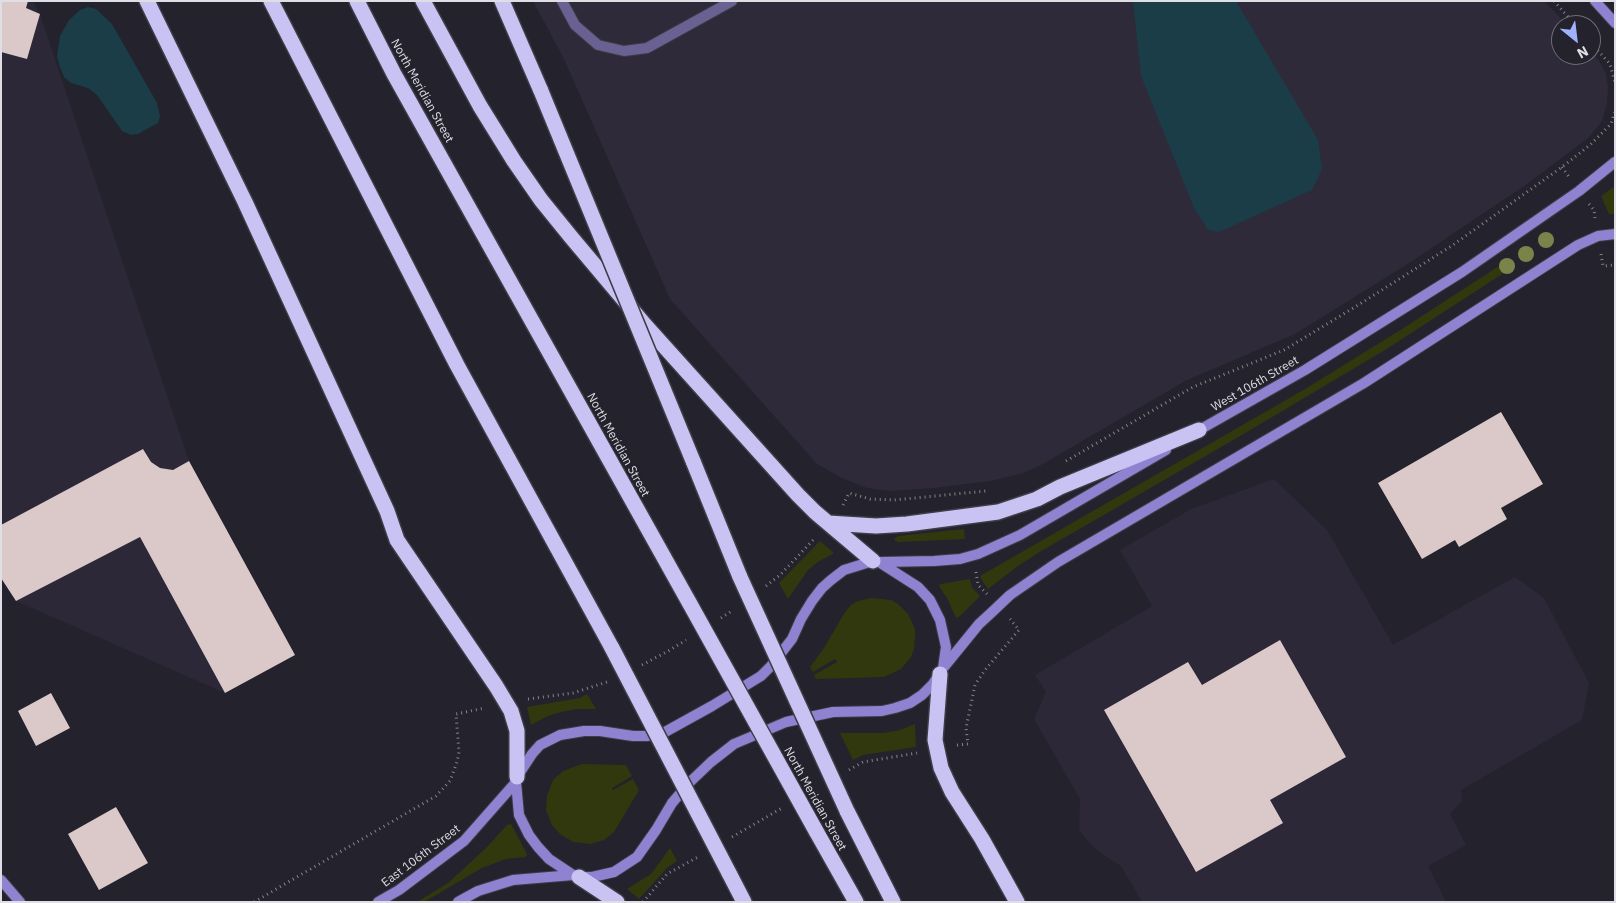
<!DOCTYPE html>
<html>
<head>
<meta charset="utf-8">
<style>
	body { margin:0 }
	#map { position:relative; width:1616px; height:903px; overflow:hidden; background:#24222c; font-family:"IBM Plex Sans",sans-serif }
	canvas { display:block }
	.frame { position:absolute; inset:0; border:2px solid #dfdee4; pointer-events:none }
	.north { position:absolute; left:1551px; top:15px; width:50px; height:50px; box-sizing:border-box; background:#24222c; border:1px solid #6f6d76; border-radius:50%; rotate:151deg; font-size:14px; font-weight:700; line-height:20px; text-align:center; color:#dfdee4 }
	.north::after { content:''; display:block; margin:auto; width:18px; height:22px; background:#a1b2fd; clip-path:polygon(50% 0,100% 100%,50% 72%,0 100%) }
</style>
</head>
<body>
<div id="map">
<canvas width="1616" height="903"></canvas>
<div class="frame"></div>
<div class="north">N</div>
</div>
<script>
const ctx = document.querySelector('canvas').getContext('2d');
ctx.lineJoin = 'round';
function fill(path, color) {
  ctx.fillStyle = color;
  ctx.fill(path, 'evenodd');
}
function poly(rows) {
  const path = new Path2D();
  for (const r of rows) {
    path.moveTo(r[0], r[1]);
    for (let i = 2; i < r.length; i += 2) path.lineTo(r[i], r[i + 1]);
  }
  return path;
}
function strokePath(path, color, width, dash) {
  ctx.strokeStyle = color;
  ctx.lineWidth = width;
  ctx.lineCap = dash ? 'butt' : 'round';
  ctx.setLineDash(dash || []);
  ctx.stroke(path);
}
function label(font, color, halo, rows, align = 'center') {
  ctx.font = font + ' "IBM Plex Sans",sans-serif';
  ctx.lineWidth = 5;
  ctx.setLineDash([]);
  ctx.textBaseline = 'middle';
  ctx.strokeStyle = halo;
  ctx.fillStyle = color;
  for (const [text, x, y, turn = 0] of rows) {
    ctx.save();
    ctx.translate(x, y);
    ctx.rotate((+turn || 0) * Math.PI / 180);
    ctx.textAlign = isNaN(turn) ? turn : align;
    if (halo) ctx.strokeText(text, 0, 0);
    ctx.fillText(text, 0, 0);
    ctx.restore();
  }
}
const commercial = poly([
	[1,1,33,1,40,14,189,461,295,655,225,693,16,601,1,578],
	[1274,479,1327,530,1393,645,1515,577,1544,598,1589,683,1582,720,1461,790,1462,801,1450,814,1466,845,1428,866,1446,902,1142,902,1121,866,1096,850,1079,830,1080,799,1034,719,1046,692,1035,675,1152,606,1120,550,1191,509]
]);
const built = poly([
	[533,1,1544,1,1567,25,1561,25,1561,55,1591,55,1591,52,1599,61,1606,73,1608,87,1607,103,1602,121,1588,138,1567,154,1527,184,1406,265,1295,334,1187,380,1041,465,1023,473,991,481,933,488,891,491,867,488,840,477,817,464,670,299,564,59]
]);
const green = poly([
	[1615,186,1615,214,1609,214,1601,196],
	[1502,264,1507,271,1385,350,1242,435,1038,553,1018,566,988,589,983,582,980,576,1305,389,1402,329],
	[964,529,965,539,899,542,895,541,894,539,898,536],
	[820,541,834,553,818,562,808,570,788,599,779,583],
	[970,579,972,588,980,596,960,616,956,618,947,598,939,586,941,584],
	[872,598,891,600,898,604,908,614,915,629,915,635,914,649,911,657,901,669,884,677,816,679,814,675,837,662,835,659,813,672,810,667,824,648,845,612,851,605,858,601],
	[587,694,596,709,576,709,561,712,548,716,531,725,527,707,580,698],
	[915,724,916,747,863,755,853,760,840,733,884,733,900,730],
	[582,764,626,765,632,776,612,788,613,790,633,779,639,790,614,832,604,840,591,844,573,842,560,834,552,825,546,810,547,796,553,780,563,771],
	[511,824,527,854,526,857,506,859,482,868,424,902,417,902,448,883,486,848,507,825],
	[670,848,677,861,668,867,639,899,627,889,651,874]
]);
const water = poly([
	[1133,1,1236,1,1318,140,1322,169,1312,190,1219,232,1208,230,1194,208,1141,76],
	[88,7,96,9,112,24,157,103,160,116,158,123,138,134,131,135,122,131,97,95,88,88,71,83,64,77,60,68,57,56,60,36,69,20,80,10]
]);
const building = poly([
	[1,1,28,1,26,8,40,14,27,59,1,52],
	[1501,412,1543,484,1501,508,1507,519,1459,547,1455,540,1422,559,1378,483],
	[143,449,151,462,160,468,173,470,189,461,295,655,225,693,140,537,16,601,1,578,1,525],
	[1280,640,1346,757,1270,800,1283,823,1196,872,1104,710,1188,662,1202,685],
	[51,693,70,728,36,746,18,711],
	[116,807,148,863,99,890,68,834]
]);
const path = poly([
	[1554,1,1575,25],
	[1591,43,1610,64,1615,83],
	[1562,167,1569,177],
	[1589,204,1594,210,1595,218],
	[1601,254,1603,266,1615,265],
	[1066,461,1193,387,1284,350,1355,307,1453,245,1562,167,1590,145,1611,124,1615,111],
	[843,505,849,493,870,499,894,500,986,491],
	[976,572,978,585,987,594],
	[766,586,780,575,815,538],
	[721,618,733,610],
	[642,665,670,650,686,640],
	[528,699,573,693,607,682],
	[957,745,968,744,966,728,975,685,985,670,1019,630,1010,619],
	[849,770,863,762,917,753],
	[732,837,782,808],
	[254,902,436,796,450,781,457,762,459,752,456,714,485,708],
	[643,902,667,874,698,857]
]);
const lane = poly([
	[562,1,575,25,598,45,624,51,647,48,732,1]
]);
const secondary = poly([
	[1595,1,1615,23],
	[1194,433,1305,370,1462,272,1579,191,1615,162],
	[873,561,879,562,918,587,930,600,940,620,946,647,943,668,933,684,922,695,910,703,895,708,882,711,833,712,786,722,734,744,711,762,690,782,672,803,656,830,637,857,614,872,592,877,579,877,573,875,549,859,538,847,529,835,519,815,516,782,517,777,532,754,540,745,560,735,584,731,600,731,633,736,648,736,665,732,712,706,761,676,771,666,792,639,801,619,812,601,822,588,831,580,844,570,873,561],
	[881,562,934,561,960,559,978,554,1020,535,1166,450],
	[944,667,979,624,991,613,1010,595,1058,562,1364,383,1578,245,1598,236,1615,234],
	[1,880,20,902],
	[378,902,399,890,464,841,516,782],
	[458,902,478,891,513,880,573,875]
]);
const highway = poly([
	[147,1,245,202,387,511,397,540,496,686,511,711,517,731,517,777],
	[271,1,457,365,612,648],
	[357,1,394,74,690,604],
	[423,1,480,106,514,161,541,200,571,237,645,325,798,495,815,512,873,561],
	[502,1,541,91],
	[693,461,740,577],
	[828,523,876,526,907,524,998,512,1037,499,1060,487,1199,430],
	[940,674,935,740,941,768,952,792,982,839,1017,902],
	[847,811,893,902],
	[816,831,856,902],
	[729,873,744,902],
	[579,877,617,902]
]);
const highwayBridge = poly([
	[541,91,693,461],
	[740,577,847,811],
	[690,604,816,831],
	[612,648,729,873]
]);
const trees = [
	[1546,240],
	[1526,254],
	[1507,266]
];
const streetNames = [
	["North Meridian Street",422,91,61],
	["West 106th Street",1255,384,-30],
	["North Meridian Street",618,445,61],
	["North Meridian Street",815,799,61],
	["East 106th Street",421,856,-37]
];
fill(commercial, '#2c2838');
fill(built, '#2f2a39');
fill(green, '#32380e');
fill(water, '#1a3d47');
fill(building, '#dac9c8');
strokePath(lane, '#3e3c46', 12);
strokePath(secondary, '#3e3c46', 12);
strokePath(highway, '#3e3c46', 18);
strokePath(path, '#86848c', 3, [1, 4]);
strokePath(lane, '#686192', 10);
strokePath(secondary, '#8f83d1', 10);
strokePath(highway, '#c8c3f3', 15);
strokePath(highwayBridge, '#3e3c46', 18, []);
strokePath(highwayBridge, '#c8c3f3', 15);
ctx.fillStyle = '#7a834a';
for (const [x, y] of trees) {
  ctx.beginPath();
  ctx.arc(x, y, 8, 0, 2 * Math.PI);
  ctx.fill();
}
label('12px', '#dfdee4', '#24222c', streetNames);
</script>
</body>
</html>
